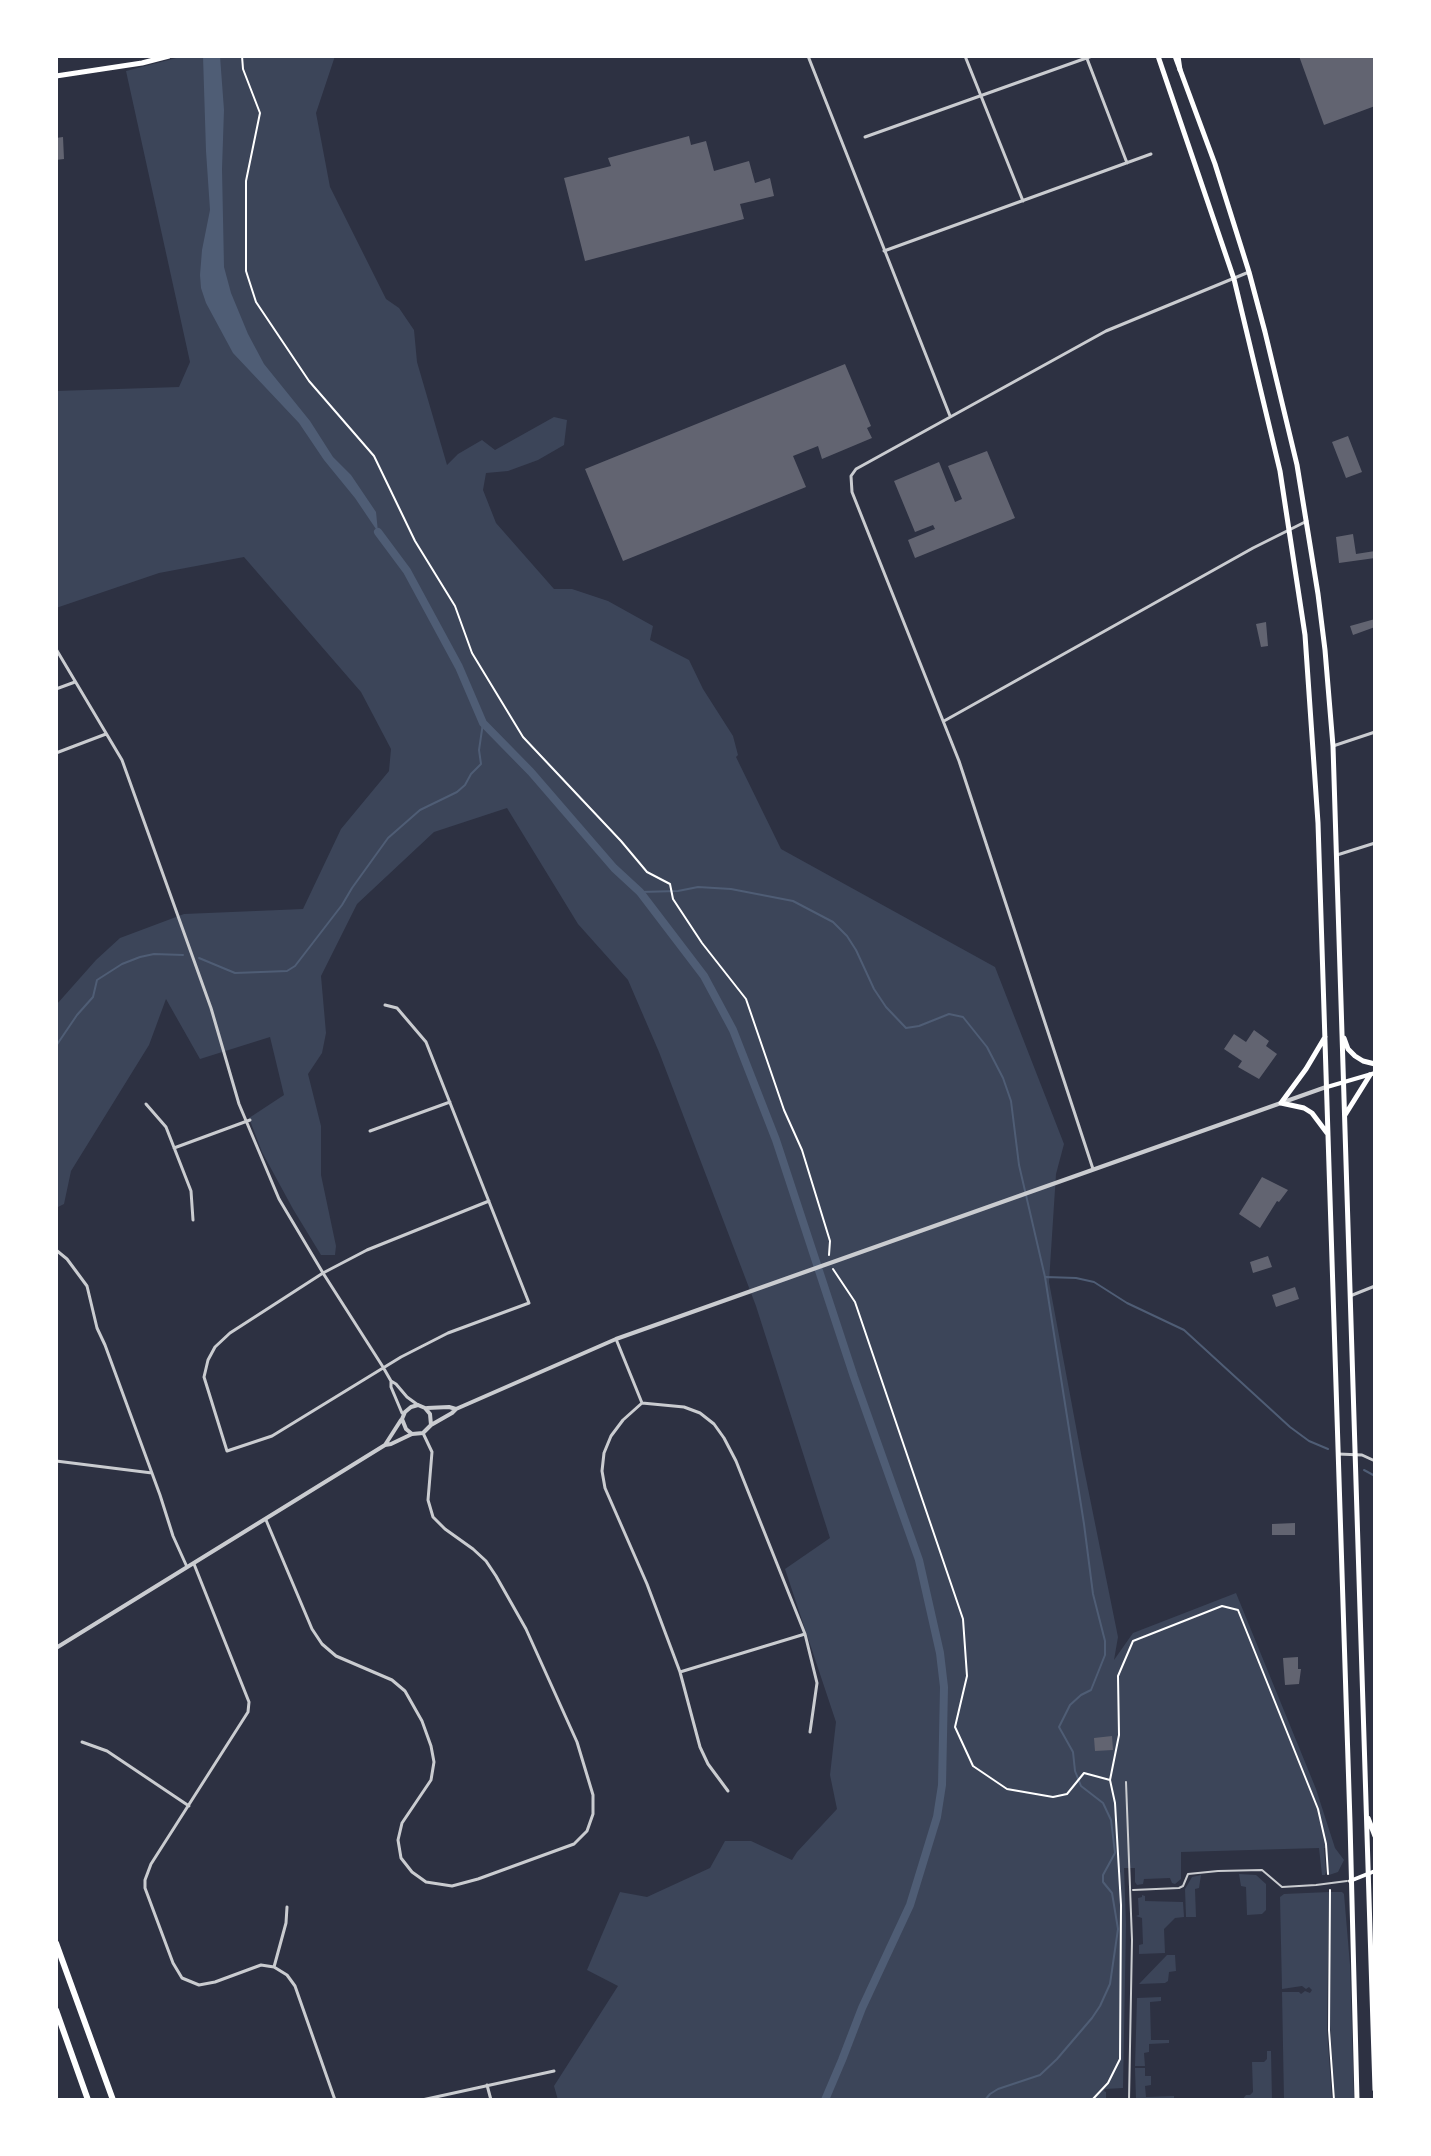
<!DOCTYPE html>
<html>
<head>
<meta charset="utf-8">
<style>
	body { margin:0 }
	#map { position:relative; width:1431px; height:2156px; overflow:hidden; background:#2d3142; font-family:"Titillium Web",sans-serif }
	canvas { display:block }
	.frame { position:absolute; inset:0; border:58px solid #fff; pointer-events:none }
</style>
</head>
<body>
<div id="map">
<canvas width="1431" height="2156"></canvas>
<div class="frame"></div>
</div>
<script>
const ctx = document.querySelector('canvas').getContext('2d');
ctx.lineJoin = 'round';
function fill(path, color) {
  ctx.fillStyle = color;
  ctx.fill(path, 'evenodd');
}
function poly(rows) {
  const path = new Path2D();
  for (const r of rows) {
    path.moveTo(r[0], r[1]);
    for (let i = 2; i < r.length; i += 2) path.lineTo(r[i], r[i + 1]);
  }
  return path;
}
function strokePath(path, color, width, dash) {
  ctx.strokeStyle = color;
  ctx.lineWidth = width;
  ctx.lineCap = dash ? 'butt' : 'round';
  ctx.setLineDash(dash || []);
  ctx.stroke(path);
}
const green = poly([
	[184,56,335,56,316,113,330,187,386,299,399,308,414,330,417,362,447,465,458,454,482,440,495,450,554,417,567,420,564,445,538,460,508,471,486,473,483,490,496,523,554,589,572,589,608,601,653,626,650,640,689,660,703,689,733,736,738,755,736,757,781,849,995,967,1064,1144,1056,1174,1049,1282,1082,1459,1118,1637,1114,1660,1133,1633,1236,1593,1316,1789,1335,1848,1344,1860,1338,1872,1329,1875,1326,1848,1324,1848,1326,1872,1325,1875,1322,1875,1319,1848,1181,1852,1181,1879,1175,1884,1172,1883,1170,1878,1144,1879,1143,1884,1137,1885,1135,1882,1135,1868,1124,1868,1126,1924,1123,2088,1105,2089,1104,2091,1106,2092,1106,2100,558,2100,554,2086,618,1986,587,1970,620,1892,647,1897,710,1868,725,1841,751,1841,792,1860,797,1852,837,1809,830,1775,836,1722,785,1569,830,1538,756,1306,659,1052,628,980,578,924,507,808,434,832,357,904,321,976,326,1033,322,1053,308,1074,321,1126,321,1175,336,1246,335,1255,321,1255,293,1209,262,1152,249,1118,284,1095,270,1037,200,1059,166,999,149,1045,71,1171,64,1204,56,1208,57,1004,96,960,120,938,184,914,303,909,341,829,389,771,391,749,361,692,244,557,159,573,56,608,56,391,179,387,190,362,126,71],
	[1239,1874,1256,1875,1266,1884,1266,1910,1262,1914,1247,1915,1246,1887,1241,1886],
	[1201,1875,1199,1888,1195,1889,1196,1917,1186,1917,1185,1889,1192,1877],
	[1329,1892,1327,2029,1332,2100,1284,2100,1282,1992,1299,1992,1301,1994,1305,1991,1310,1993,1312,1990,1309,1987,1306,1989,1302,1986,1282,1989,1280,1897,1284,1894],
	[1331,1892,1342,1892,1344,1894,1350,1965,1354,2099,1348,2100,1335,2100,1330,2025],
	[1142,1895,1145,1896,1145,1901,1183,1902,1184,1917,1175,1918,1164,1929,1165,1953,1139,1954,1139,1945,1143,1944,1142,1918,1136,1916,1139,1915,1138,1898,1142,1897],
	[1167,1955,1175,1955,1176,1971,1169,1972,1168,1981,1165,1983,1139,1984],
	[1161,1997,1161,2001,1150,2002,1151,2040,1169,2040,1169,2043,1149,2044,1149,2052,1144,2053,1145,2066,1135,2066,1137,1998],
	[1267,2051,1271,2051,1272,2100,1242,2100,1246,2095,1250,2095,1253,2092,1252,2062,1264,2062,1267,2059],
	[1135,2068,1145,2068,1145,2076,1151,2076,1151,2085,1145,2086,1146,2097,1174,2096,1174,2099,1136,2100]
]);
const water = poly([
	[203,56,220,56,224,110,222,169,224,267,231,293,248,334,264,364,310,421,333,457,351,475,376,512,378,532,355,498,324,460,299,423,233,353,206,303,201,288,200,275,202,250,210,210,206,151]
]);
const stream = poly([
	[640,892,678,891,698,887,731,889,793,901,833,922,847,936,856,950,874,989,886,1007,906,1028,919,1026,949,1014,963,1017,987,1047,1003,1078,1011,1101,1019,1165,1045,1277,1084,1524,1093,1594,1105,1641,1105,1655,1091,1690,1081,1695,1070,1705,1059,1727,1073,1752,1075,1771,1081,1786,1103,1803,1111,1820,1115,1853,1103,1875,1103,1882,1112,1893,1118,1929,1110,1984,1100,2006,1092,2018,1057,2059,1040,2075,998,2089,990,2094,985,2100],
	[199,958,235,973,287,971,295,966,342,905,352,888,388,838,420,810,457,792,465,785,471,774,481,764,479,750,483,723],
	[56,1046,77,1015,93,997,97,980,122,964,140,957,154,954,183,955],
	[1046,1277,1076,1278,1094,1282,1127,1303,1184,1330,1290,1427,1309,1441,1328,1449],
	[1364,1470,1375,1476]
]);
const canal = poly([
	[378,532,407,571,459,667,483,723,531,772,614,868,640,892,704,976,733,1030,776,1140,854,1377,919,1560,940,1653,944,1687,942,1785,937,1817,910,1905,862,2008,842,2060,825,2100]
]);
const building = poly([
	[1299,56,1375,56,1375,106,1324,125],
	[689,136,691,145,706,141,714,171,749,161,755,183,770,178,774,196,740,204,744,219,585,261,564,178,611,166,608,158],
	[63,137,64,159,56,160,56,138],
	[845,364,871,426,867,428,872,438,822,459,818,446,793,456,806,487,623,561,585,469],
	[1348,436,1362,472,1346,478,1332,442],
	[987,451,1015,518,915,558,908,540,935,529,933,525,915,532,894,481,939,462,955,502,962,499,948,466],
	[1353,534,1356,554,1375,551,1375,558,1339,563,1336,537],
	[1375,619,1375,627,1353,635,1350,626],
	[1266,622,1268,646,1261,647,1256,624],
	[1254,1030,1269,1041,1266,1046,1277,1054,1259,1079,1238,1067,1242,1061,1224,1049,1234,1034,1246,1042],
	[1262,1177,1288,1190,1279,1202,1277,1201,1260,1228,1239,1214],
	[1268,1256,1272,1267,1253,1273,1250,1262],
	[1295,1287,1299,1299,1276,1307,1272,1295],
	[1295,1523,1295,1535,1272,1535,1272,1524],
	[1298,1657,1298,1669,1301,1669,1299,1684,1285,1685,1283,1658],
	[1112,1736,1113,1750,1095,1751,1094,1738]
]);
const path = poly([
	[242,56,243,69,260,113,246,181,246,271,256,302,309,381,374,456,415,541,455,606,472,653,523,737,621,841,647,872,670,884,673,899,702,943,746,999,784,1110,802,1150,830,1241,829,1255],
	[833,1269,855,1302,963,1619,967,1676,955,1727,973,1766,1007,1789,1053,1797,1067,1794,1084,1773,1110,1780],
	[1330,1890,1329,2030,1334,2100],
	[1092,2100,1108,2083,1120,2059,1121,1905,1115,1803,1110,1780,1119,1735,1118,1676,1133,1641,1222,1606,1238,1610,1318,1809,1326,1844,1328,1874]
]);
const service = poly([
	[1126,1782,1132,1940,1129,2100],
	[1133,1890,1179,1888,1183,1886,1188,1874,1218,1871,1262,1870,1282,1887,1316,1885,1347,1881]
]);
const minor = poly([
	[808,56,950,416],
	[965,56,1023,201],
	[1086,56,1127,163],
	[865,137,1092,56],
	[884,251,1151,154],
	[56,649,122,760,211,1008,239,1104,279,1199,323,1273,383,1367,391,1381,391,1387,402,1413],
	[56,689,75,682],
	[944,721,1253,548,1307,521],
	[1333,746,1375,732],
	[56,753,106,734],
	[1337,855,1375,843],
	[385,1005,397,1008,426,1042,529,1303,448,1333,401,1357,272,1436,227,1451,204,1377,208,1360,215,1347,230,1333,323,1273,367,1250,489,1201],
	[146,1104,166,1127,191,1191,193,1220],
	[370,1131,450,1102],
	[174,1148,250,1120],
	[1093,1169,959,761,852,492,851,476,856,469,1106,331,1249,272],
	[56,1250,67,1259,87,1286,97,1328,105,1345,160,1495,173,1536,187,1567],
	[1350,1296,1375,1286],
	[616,1339,642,1403],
	[391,1381,396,1384,407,1397,418,1405],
	[642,1403,623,1420,611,1436,604,1453,602,1471,605,1488,647,1584,680,1672,700,1747,708,1764,728,1791],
	[642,1403,684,1407,700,1413,714,1424,724,1438,736,1461,805,1634,817,1683,810,1732],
	[1338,1454,1362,1455,1375,1461],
	[56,1461,152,1473],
	[266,1520,312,1629,322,1644,336,1656,392,1680,405,1691,422,1721,431,1746,434,1762,431,1780,402,1823,398,1840,401,1858,412,1872,426,1882,452,1886,478,1879,574,1844,587,1831,593,1814,593,1795,577,1742,526,1629,496,1576,486,1561,473,1549,445,1529,433,1517,428,1500,432,1452,423,1433],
	[194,1564,249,1702,248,1712,151,1864,145,1880,145,1888,173,1963,182,1978,199,1985,215,1982,261,1965,274,1967,287,1975,295,1986,335,2100],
	[680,1672,805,1634],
	[82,1742,107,1751,189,1806],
	[274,1967,286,1923,287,1907],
	[487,2085,491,2100],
	[422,2100,554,2071]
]);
const tertiary = poly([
	[427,1408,449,1407,456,1409],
	[412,1434,406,1429,402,1419,405,1412,411,1407,418,1405,425,1408,430,1414,431,1425],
	[385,1445,401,1420],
	[56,1648,385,1445,391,1444,412,1434,423,1433,431,1425,452,1413,456,1409,616,1339,1326,1087]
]);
const secondary = poly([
	[1327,1087,1375,1073],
	[1350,1881,1375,1871]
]);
const primary = poly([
	[1158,56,1234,279,1280,471,1305,635,1318,823,1350,1822,1357,2100],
	[1175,56,1215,164,1249,272,1265,332,1297,465,1318,594,1325,650,1333,746,1375,2090],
	[1325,1037,1306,1069,1281,1103,1304,1108,1312,1113,1327,1133],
	[1344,1038,1348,1049,1355,1056,1363,1061,1375,1064],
	[1345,1115,1370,1075],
	[1368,1818,1375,1836]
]);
const trunk = poly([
	[1178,56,1180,70],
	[56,76,142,63,169,56]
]);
const motorway = poly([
	[56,1943,113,2100],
	[56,2010,88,2100]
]);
fill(green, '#3c4559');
fill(water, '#4f5d75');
strokePath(stream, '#4f5d75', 2);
strokePath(canal, '#4f5d75', 8);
fill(building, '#626471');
strokePath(path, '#fff', 2);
strokePath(service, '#caccd0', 2);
strokePath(minor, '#caccd0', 3);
strokePath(tertiary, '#caccd0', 4);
strokePath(secondary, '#fff', 4);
strokePath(primary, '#fff', 5);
strokePath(trunk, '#fff', 5);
strokePath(motorway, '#fff', 6);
</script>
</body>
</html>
